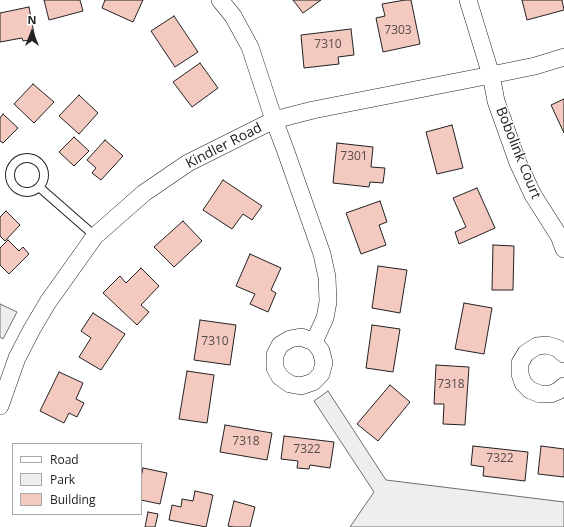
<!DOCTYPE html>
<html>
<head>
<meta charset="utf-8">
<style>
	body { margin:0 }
	#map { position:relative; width:564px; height:527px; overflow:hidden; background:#fff; font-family:"Open Sans",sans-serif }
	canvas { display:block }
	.legend { position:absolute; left:12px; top:443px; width:130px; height:72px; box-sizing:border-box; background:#fff; border:1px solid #a7a7a7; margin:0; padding:5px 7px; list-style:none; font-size:12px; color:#222 }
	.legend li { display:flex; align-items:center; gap:8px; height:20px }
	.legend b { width:20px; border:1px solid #a7a7a7 }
	.north { position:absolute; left:12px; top:12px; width:40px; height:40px; -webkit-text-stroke:3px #fff; paint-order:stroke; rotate:0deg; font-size:11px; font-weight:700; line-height:16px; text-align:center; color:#222 }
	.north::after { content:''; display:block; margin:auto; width:14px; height:18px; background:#222; clip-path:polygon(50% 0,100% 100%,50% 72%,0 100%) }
</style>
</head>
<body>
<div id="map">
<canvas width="564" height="527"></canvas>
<ul class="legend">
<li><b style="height:5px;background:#fff"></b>Road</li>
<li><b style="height:11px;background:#eee"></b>Park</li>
<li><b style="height:11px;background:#f3c9c0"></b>Building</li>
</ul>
<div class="north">N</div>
</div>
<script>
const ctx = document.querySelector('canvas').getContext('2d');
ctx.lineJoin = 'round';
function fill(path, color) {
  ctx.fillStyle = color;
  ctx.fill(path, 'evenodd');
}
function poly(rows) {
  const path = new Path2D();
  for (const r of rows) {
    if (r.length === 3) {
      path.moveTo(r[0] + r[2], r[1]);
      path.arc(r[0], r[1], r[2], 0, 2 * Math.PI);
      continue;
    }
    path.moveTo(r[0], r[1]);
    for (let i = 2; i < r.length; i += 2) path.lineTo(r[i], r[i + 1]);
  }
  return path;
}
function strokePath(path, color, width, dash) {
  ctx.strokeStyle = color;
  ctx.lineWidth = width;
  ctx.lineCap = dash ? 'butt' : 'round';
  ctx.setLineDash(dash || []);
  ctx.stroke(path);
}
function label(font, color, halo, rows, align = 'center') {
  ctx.font = font + ' "Open Sans",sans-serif';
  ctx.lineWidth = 3;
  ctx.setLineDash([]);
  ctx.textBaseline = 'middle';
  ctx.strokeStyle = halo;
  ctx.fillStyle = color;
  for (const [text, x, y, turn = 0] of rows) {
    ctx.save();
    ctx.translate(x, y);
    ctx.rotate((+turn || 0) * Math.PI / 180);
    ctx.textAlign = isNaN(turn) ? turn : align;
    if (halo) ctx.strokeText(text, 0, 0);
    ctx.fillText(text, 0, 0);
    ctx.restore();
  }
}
const green = poly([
	[0,304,17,312,3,339,0,337,0,304],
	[328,391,386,480,564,502,564,527,350,527,374,492,314,401,328,391]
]);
const building = poly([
	[44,0,80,0,83,11,49,20,44,0],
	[105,0,143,0,133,22,102,8,105,0],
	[293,0,321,0,303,13,293,0],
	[405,0,411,0,420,44,383,52,376,18,385,16,382,4,405,0],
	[522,0,562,0,564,10,527,20,522,0],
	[29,7,35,39,23,41,22,38,0,42,0,13,29,7],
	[174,16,198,52,175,67,151,31,174,16],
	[351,29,354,55,338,57,339,64,304,68,301,35,351,29],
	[200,63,218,88,192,107,173,82,200,63],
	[33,84,54,102,34,123,14,104,33,84],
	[79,95,98,113,79,134,59,116,79,95],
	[564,99,564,133,551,105,564,99],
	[3,114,18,128,3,143,0,141,0,118,3,114],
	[452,125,463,168,437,174,426,132,452,125],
	[74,137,89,151,74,166,59,152,74,137],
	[105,140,123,156,101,180,92,173,96,168,87,160,105,140],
	[337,143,373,147,371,167,385,168,383,183,370,182,369,187,333,183,337,143],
	[223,180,262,206,252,220,243,214,232,229,203,210,223,180],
	[477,188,495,228,459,244,455,232,466,227,453,198,477,188],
	[380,201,387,222,379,225,386,245,361,254,346,213,380,201],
	[6,211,20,225,5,241,0,236,0,217,6,211],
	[183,221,202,241,174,267,154,247,183,221],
	[8,240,19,251,23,247,29,254,9,274,0,265,0,248,8,240],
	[493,245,514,246,513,290,492,290,493,245],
	[250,254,281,268,271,290,276,293,268,312,250,304,255,294,236,286,250,254],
	[378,266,407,270,400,313,372,308,378,266],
	[141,268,159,286,141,305,149,312,137,325,103,293,120,276,126,283,141,268],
	[464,303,492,308,484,354,455,349,464,303],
	[93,313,125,334,101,370,79,357,91,338,81,331,93,313],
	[200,320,236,325,230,365,194,360,200,320],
	[372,325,400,329,393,372,366,368,372,325],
	[436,365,469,367,465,425,443,424,444,404,434,404,436,365],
	[187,371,214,375,207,423,179,419,187,371],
	[59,372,83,383,76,399,84,403,77,417,69,413,64,423,40,411,59,372],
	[390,385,410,402,378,441,357,424,390,385],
	[225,425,272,433,267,460,220,452,225,425],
	[284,436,334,442,330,468,310,465,309,469,297,468,298,461,281,459,284,436],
	[473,446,528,452,525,481,483,476,484,467,471,465,473,446],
	[541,446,564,449,564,477,538,474,541,446],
	[143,468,167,473,160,504,141,500,141,477,143,468],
	[195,491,213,495,206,527,169,520,172,505,181,507,182,499,193,501,195,491],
	[234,501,255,507,250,527,233,527,228,526,234,501],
	[148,512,158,514,155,527,145,527,148,512]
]);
const service = poly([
	[27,175,17],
	[39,187,95,236]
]);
const minor = poly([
	[220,0,233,16,250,47,274,120,285,149,322,254,327,277,328,302,325,318,314,342,321,351,324,363,321,374,313,382,301,386,290,384,280,377,275,368,275,355,280,345,290,339,301,337,314,342],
	[468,0,491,75,496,101,518,163,533,195,559,236,564,249],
	[564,354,557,348,547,345,537,346,526,353,520,363,520,374,523,383,530,390,540,394,551,394,558,391,564,386],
	[0,406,17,358,32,329,48,302,95,236,144,193,188,163,274,120,313,110,491,75,535,66,564,57]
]);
const numberNames = [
	["7303",398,31],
	["7310",328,45],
	["7301",354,157],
	["7310",215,342],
	["7318",451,385],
	["7318",246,442],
	["7322",307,450],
	["7322",500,459]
];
const streetNames = [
	["Kindler Road",224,146,-27],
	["Bobolink Court",518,153,68]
];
fill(green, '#eee');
strokePath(green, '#6f6f6f', 1);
fill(building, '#f3c9c0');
strokePath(building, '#222', 1);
strokePath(service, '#222', 10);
strokePath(minor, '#222', 18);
strokePath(service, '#fff', 8);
strokePath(minor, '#fff', 17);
label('12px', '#564c4a', null, numberNames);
label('14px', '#222', '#fff', streetNames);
</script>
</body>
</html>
